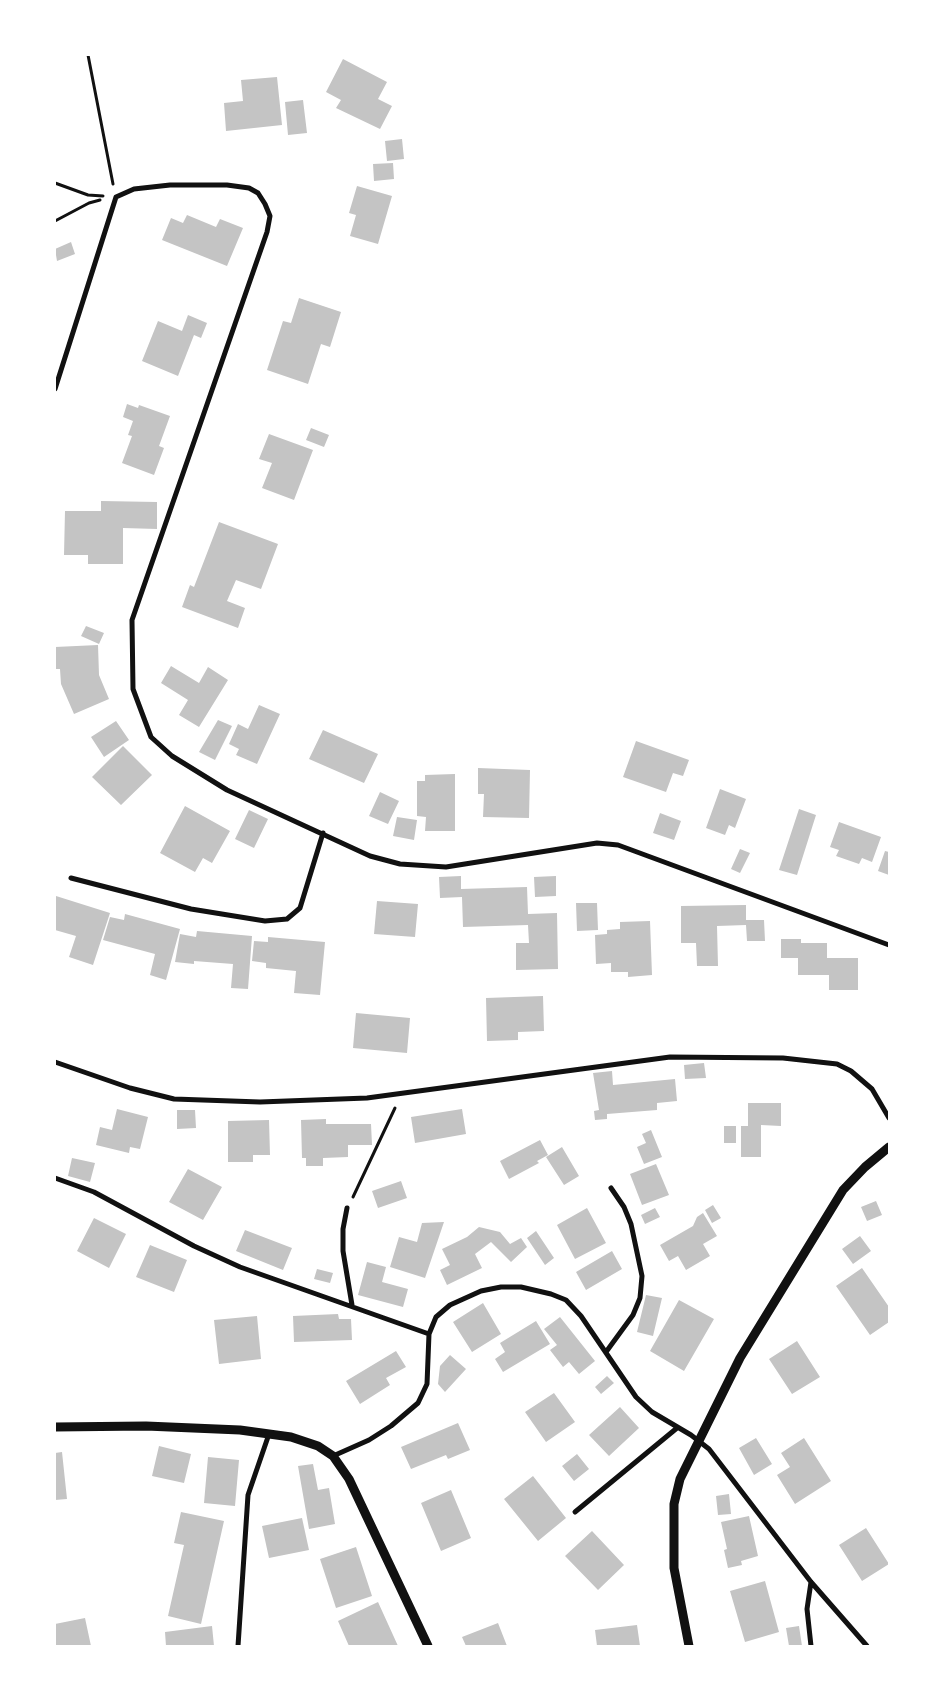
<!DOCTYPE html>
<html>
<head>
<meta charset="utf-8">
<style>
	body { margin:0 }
	#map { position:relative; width:944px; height:1701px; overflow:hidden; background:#fff; font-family:"Alegreya Sans",sans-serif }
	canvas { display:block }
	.frame { position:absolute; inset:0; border:56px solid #fff; pointer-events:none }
</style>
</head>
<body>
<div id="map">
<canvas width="944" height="1701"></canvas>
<div class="frame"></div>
</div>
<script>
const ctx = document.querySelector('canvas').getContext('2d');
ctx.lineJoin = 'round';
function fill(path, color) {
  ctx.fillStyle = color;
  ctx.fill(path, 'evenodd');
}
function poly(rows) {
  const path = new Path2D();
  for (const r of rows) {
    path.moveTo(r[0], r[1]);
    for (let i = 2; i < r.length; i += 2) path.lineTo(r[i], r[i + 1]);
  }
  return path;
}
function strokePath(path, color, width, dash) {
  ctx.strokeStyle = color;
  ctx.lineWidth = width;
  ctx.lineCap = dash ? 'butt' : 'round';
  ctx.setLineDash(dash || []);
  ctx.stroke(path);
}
const building = poly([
	[343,59,387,82,378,99,392,106,380,129,336,108,341,100,326,92],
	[277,77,282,125,226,131,224,103,243,101,241,80],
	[303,100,307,133,288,135,285,102],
	[402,139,404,159,387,161,385,141],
	[393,163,394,179,374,181,373,164],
	[357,186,392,196,378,244,350,236,356,215,349,213],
	[187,215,216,227,220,219,243,228,227,266,162,240,171,218,183,223],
	[71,242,75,254,57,261,55,249],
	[299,298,341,312,330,347,321,344,308,384,267,370,283,321,291,323],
	[188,315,207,323,201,338,194,335,178,376,142,361,158,321,182,331],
	[127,404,138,408,139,405,170,416,159,446,164,448,154,475,122,463,132,436,128,435,133,421,123,417],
	[311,428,329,435,324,447,306,440],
	[269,434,313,450,294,500,262,488,272,463,259,459],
	[101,501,157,502,157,529,123,528,123,564,88,564,88,555,64,555,65,511,101,511],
	[219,522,278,544,261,589,236,580,227,601,245,608,238,628,182,607,190,585,194,587],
	[86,626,104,633,99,644,81,636],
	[98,645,99,675,109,699,74,714,61,684,60,669,55,669,55,647],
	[171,666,199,683,208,667,228,680,199,727,179,715,188,700,161,683],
	[259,705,280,714,257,764,236,755,239,749,229,744,238,724,248,729],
	[218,720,232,726,215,760,199,752],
	[116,721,129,740,104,757,91,737],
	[323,730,378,754,364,783,309,759],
	[636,741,689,760,683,776,673,773,666,792,623,777],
	[123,746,152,775,121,805,92,777],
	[478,768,530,770,529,818,483,817,484,794,478,794],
	[455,774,455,831,425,831,426,817,417,816,417,781,425,781,425,775],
	[720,789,746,799,735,828,729,825,725,835,706,828],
	[380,792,399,801,388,824,369,816],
	[185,806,230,831,212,863,203,858,195,872,160,853],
	[799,809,816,815,797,875,779,870],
	[249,810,268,819,254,848,235,839],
	[660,813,681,821,674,840,653,833],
	[397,817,417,820,414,840,393,836],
	[839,822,881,837,872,862,862,858,859,864,836,856,839,850,830,847],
	[740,849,750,853,740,873,731,869],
	[885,851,889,852,889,875,878,871],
	[461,876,461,889,527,887,528,914,557,913,558,969,516,970,516,943,529,943,528,925,463,927,462,897,440,898,439,877],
	[556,876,556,896,535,897,534,877],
	[56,896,110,913,93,965,69,957,76,936,55,930],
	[377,901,418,904,415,937,374,934],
	[576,903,597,903,598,930,577,931],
	[746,905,746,920,764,920,765,941,747,941,746,925,717,926,718,966,697,966,696,943,681,943,681,906],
	[125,914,180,929,166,980,150,975,155,954,103,940,110,917,124,920],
	[650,921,652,975,628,977,628,972,611,972,611,963,596,964,595,935,607,934,607,930,620,929,620,922],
	[197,931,252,936,248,989,231,988,233,964,194,961,194,964,175,962,180,934,196,937],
	[268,937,325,942,320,995,294,993,296,971,266,968,266,963,252,961,254,941,268,942],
	[781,939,801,939,801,943,827,943,827,958,858,958,858,990,829,990,829,975,798,975,798,958,781,958],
	[543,996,544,1031,518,1032,518,1040,487,1041,486,998],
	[356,1013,410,1018,407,1053,353,1048],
	[704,1063,706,1078,685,1079,684,1065],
	[612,1071,613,1085,675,1079,677,1101,657,1103,657,1110,607,1114,607,1119,595,1120,594,1111,599,1110,593,1073],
	[748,1103,781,1103,781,1126,761,1125,761,1157,741,1157,741,1126,748,1126],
	[117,1109,148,1117,140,1149,130,1147,129,1153,96,1145,100,1127,112,1130],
	[462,1109,466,1134,415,1143,411,1117],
	[177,1110,195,1110,196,1128,177,1129],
	[326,1119,326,1124,371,1124,372,1145,348,1145,348,1157,323,1158,323,1166,306,1166,306,1158,302,1158,301,1120],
	[269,1120,270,1155,253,1155,253,1162,228,1162,228,1121],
	[724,1126,736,1126,736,1143,724,1143],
	[651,1130,662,1157,644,1164,637,1147,646,1143,642,1134],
	[540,1140,548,1155,537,1161,539,1163,509,1179,500,1161],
	[562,1147,579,1176,564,1185,546,1157],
	[72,1158,95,1163,90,1182,68,1176],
	[656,1164,669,1195,642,1205,630,1174],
	[188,1169,222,1187,203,1220,169,1202],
	[401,1181,407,1198,378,1208,372,1191],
	[876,1201,882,1215,867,1221,861,1207],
	[713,1205,721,1218,712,1223,705,1210],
	[587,1208,606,1243,575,1259,557,1225],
	[655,1208,660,1217,645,1224,641,1215],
	[703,1213,717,1236,703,1244,710,1256,686,1270,678,1256,669,1261,660,1245,693,1226,697,1217],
	[94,1218,126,1234,109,1268,77,1251],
	[444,1222,425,1278,390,1267,399,1237,417,1242,422,1223],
	[479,1227,500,1232,510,1244,521,1238,527,1247,511,1262,491,1242,475,1254,482,1268,447,1285,440,1270,450,1265,442,1249,467,1237],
	[245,1230,292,1248,283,1270,236,1251],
	[536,1231,554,1258,545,1265,527,1238],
	[860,1236,871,1251,853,1264,842,1249],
	[150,1245,187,1260,174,1292,136,1277],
	[612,1251,622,1269,586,1290,576,1272],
	[367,1262,386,1267,382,1282,408,1289,403,1307,358,1295],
	[862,1268,889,1307,889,1322,870,1335,836,1286],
	[317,1269,333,1273,330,1283,314,1279],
	[646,1295,662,1298,653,1336,637,1332],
	[679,1300,714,1319,684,1371,650,1351],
	[483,1303,501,1334,472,1352,453,1322],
	[338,1314,339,1319,351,1319,352,1340,294,1342,293,1316],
	[257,1316,261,1359,219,1364,214,1320],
	[560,1317,595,1361,579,1374,569,1362,563,1367,550,1350,557,1345,544,1329],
	[536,1321,550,1344,503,1372,495,1359,505,1352,500,1343],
	[797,1341,820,1377,792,1394,769,1359],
	[396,1351,406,1367,386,1378,390,1385,360,1404,346,1381],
	[450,1355,466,1369,445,1392,438,1384,440,1366],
	[607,1376,614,1383,601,1394,595,1387],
	[554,1393,575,1422,546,1442,525,1412],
	[620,1407,639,1428,609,1456,589,1435],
	[458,1423,470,1450,448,1459,446,1455,411,1469,401,1447],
	[756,1438,772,1464,754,1475,739,1448],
	[804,1438,831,1481,795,1504,777,1475,790,1467,781,1453],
	[159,1446,191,1454,184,1483,152,1476],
	[62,1452,67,1499,55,1500,55,1453],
	[577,1454,589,1469,574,1481,562,1466],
	[208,1457,239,1460,235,1506,204,1503],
	[313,1464,318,1490,329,1488,335,1524,309,1529,298,1466],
	[533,1476,566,1518,538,1541,504,1499],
	[451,1490,471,1538,441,1551,421,1503],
	[729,1494,731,1514,718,1515,716,1496],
	[181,1512,224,1521,201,1624,168,1616,184,1545,174,1543],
	[749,1516,758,1556,741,1561,742,1565,728,1568,724,1550,727,1549,721,1522],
	[302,1518,309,1550,269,1558,262,1526],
	[866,1528,889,1564,862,1581,839,1545],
	[592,1531,624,1565,598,1590,565,1556],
	[356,1547,372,1596,336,1608,320,1559],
	[765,1581,779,1632,745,1642,730,1591],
	[378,1602,398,1646,349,1646,338,1621],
	[85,1618,91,1646,55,1646,55,1624],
	[498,1623,507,1646,466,1646,462,1637],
	[637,1625,640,1646,597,1646,595,1630],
	[212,1626,214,1646,166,1646,165,1632],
	[799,1626,802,1646,789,1646,786,1628]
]);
const path = poly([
	[88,55,113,184],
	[55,183,88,195,103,196],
	[55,221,89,203,100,200],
	[353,1197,395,1108]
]);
const minor = poly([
	[55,389,116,197,134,189,170,185,227,185,249,188,258,193,265,204,270,216,267,232,132,620,133,689,151,737,172,756,227,790,370,856,400,864,446,867,597,843,618,845,889,945],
	[71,878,191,909,265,921,287,919,300,908,323,833],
	[55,1062,130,1088,174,1099,260,1102,367,1098,670,1057,783,1058,837,1064,851,1071,872,1089,889,1118],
	[55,1178,94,1192,194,1246,240,1267,429,1334],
	[347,1208,343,1229,343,1251,352,1305],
	[606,1352,633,1315,640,1298,642,1276,631,1224,624,1207,611,1188],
	[333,1456,369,1440,391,1426,418,1403,427,1384,429,1334,436,1317,450,1305,481,1291,501,1287,521,1287,551,1294,566,1300,581,1316,636,1397,652,1412,691,1435,709,1449,811,1582,867,1646],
	[575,1512,677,1428],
	[811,1582,807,1609,811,1646],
	[238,1646,248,1495,269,1434]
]);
const tertiary = poly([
	[55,1427,146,1426,240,1430,291,1437,318,1446,333,1456,349,1479,428,1646],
	[689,1646,674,1568,674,1504,680,1479,740,1358,843,1190,865,1167,889,1147]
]);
fill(building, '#c4c4c4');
strokePath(path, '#111', 3);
strokePath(minor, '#111', 5);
strokePath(tertiary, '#111', 9);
</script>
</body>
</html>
